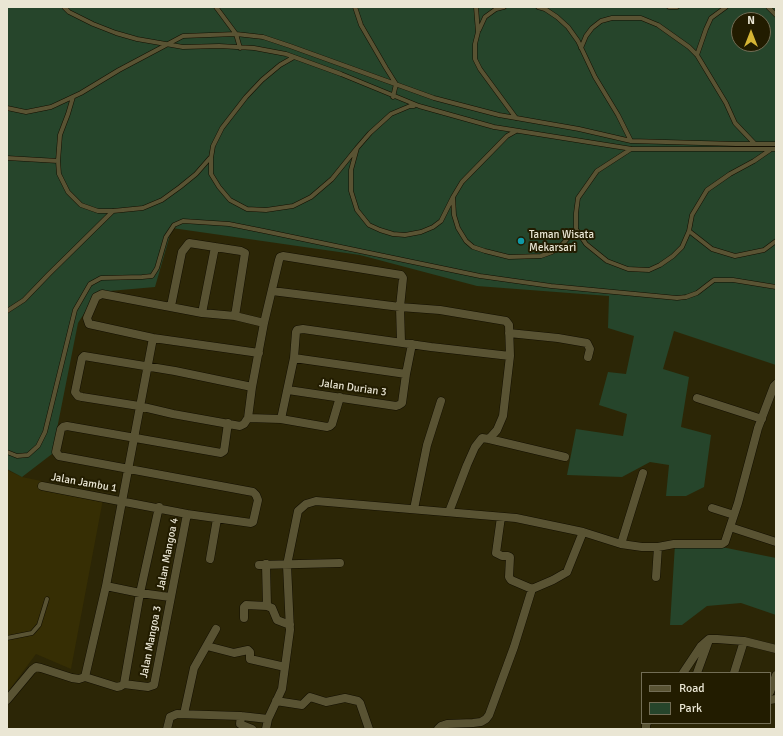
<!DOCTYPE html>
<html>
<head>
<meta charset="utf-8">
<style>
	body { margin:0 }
	#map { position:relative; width:783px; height:736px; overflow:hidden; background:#2c2606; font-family:Signika,sans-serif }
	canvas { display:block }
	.frame { position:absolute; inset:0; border:8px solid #eae6d4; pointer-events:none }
	.legend { position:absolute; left:641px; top:672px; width:130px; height:52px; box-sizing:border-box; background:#221c00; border:1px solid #726d55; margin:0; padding:5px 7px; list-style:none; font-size:12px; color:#eae6d4 }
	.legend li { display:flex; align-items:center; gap:8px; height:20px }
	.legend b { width:20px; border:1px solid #726d55 }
	.north { position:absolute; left:731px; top:12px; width:40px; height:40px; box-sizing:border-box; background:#221c00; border:1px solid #726d55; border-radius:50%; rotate:0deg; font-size:11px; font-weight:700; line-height:16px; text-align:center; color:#eae6d4 }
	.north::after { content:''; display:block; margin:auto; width:14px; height:18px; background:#d6b534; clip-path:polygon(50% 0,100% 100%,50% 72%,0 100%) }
</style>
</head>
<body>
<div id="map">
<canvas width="783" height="736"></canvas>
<div class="frame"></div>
<ul class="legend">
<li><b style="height:5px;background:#595333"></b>Road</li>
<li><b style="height:11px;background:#26452b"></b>Park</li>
</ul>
<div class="north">N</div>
</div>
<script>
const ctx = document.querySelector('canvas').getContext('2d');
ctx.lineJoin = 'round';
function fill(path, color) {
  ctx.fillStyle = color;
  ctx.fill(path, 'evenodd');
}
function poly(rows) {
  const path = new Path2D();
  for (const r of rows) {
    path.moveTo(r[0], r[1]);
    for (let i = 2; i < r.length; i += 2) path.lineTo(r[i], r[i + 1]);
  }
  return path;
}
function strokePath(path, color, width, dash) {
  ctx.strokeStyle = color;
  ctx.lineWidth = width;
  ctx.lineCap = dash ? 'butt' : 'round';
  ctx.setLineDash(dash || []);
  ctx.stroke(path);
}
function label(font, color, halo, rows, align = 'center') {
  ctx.font = font + ' Signika,sans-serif';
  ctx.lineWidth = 4;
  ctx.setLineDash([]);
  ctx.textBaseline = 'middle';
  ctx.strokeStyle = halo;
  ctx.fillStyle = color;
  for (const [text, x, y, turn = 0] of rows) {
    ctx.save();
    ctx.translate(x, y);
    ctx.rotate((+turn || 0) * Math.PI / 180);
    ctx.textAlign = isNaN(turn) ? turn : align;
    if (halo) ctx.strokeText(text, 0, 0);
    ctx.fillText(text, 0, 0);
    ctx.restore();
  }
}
const built = poly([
	[7,470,22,477,104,494,71,669,36,654,7,693]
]);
const green = poly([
	[7,7,776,7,776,365,674,331,663,369,689,377,681,427,711,435,704,487,686,496,666,496,669,465,650,462,622,477,567,475,576,429,623,436,627,414,599,405,608,372,626,374,634,336,608,328,609,296,477,286,360,255,172,228,155,287,98,292,78,323,52,454,22,477,7,469],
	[739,20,763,20,763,44,739,44],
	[687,540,776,558,776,615,741,603,707,606,682,625,670,625,675,544]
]);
const service = poly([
	[64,7,69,12,93,24,116,33,137,39,183,47,219,46,254,48,286,54,341,74,419,106,494,127,632,149,776,149],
	[216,7,236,34,240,48],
	[355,7,361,25,386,68,396,84,393,97],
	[476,7,478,32,475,44,475,59,480,69,516,118],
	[538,7,545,9,557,17,568,27,578,41,595,77,618,115,631,141],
	[669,7,677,7],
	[768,7,776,15],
	[479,30,485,17,496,9,504,7],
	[581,48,586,36,592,28,601,21,612,18,641,18,658,25,689,47,697,55,726,103,735,123,755,144],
	[697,55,706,29,711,18,726,7],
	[294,57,280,65,262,80,246,97,222,128,213,146,211,158,211,174,219,187,230,200,247,209,266,210,293,206,311,197,332,179,357,148],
	[73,97,68,114,60,135,58,161,59,174,68,192,81,205,98,211,113,211,143,208,162,200,180,187,196,174,210,158],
	[414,106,410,106,391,114,370,133,357,148,351,170,351,191,357,210,369,225,380,230,393,234,405,235,421,232,433,227,441,221,453,197],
	[7,108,26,112,51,107,81,93,119,70,183,36,236,34,263,37,290,46,434,98,499,115,579,129,631,141,736,144,776,144],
	[516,131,507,136,462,182,453,197,454,215,458,228,466,241,473,247,485,251,509,257,541,256,552,252,560,247,576,229],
	[631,149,597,171,578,198,576,213,576,229,586,244,607,261,628,269,649,270,660,265,673,256,682,247,689,231],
	[770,150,754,161,730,174,707,190,692,215,689,231,712,249,735,256,764,250,776,241],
	[7,158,58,161],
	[7,311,24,300,49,274,113,211],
	[7,452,17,456,28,455,38,446,45,432,75,310,90,284,101,278,142,277,152,276,157,268,166,237,174,225,183,221,229,224,264,231,480,276,551,286,677,298,686,297,697,293,714,280,733,280,776,287],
	[7,638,32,633,39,625,47,599]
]);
const minor = poly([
	[272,291,400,307,440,310,506,321,509,325,510,356,503,416,497,430,489,439],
	[171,306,182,252,189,243,241,251,245,253,235,316],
	[202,313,215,247],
	[509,333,558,338,587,343,590,349,588,357],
	[259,353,153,338,89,324,87,318,96,297,102,294,202,313,235,316,264,323],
	[294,358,406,374],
	[252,387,175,371,84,356,82,358,75,392,78,396,82,397,139,406,173,414,240,426,244,424,248,418,252,387,264,323,279,260,280,257,283,256,401,275,403,278,400,307,401,342],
	[288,390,396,406,399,405,402,403,406,374,412,344],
	[697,398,762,419],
	[248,418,281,419,327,427,330,426,332,424,340,397],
	[281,419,294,358,296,332,297,330,303,329,431,347,510,356],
	[42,486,187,514,251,523,253,522,258,500,256,495,253,492,59,456,56,452,61,429,63,427,67,426,221,453,224,451,228,423],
	[712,508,734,515],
	[414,509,427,445,441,401],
	[449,512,467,465,475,447,482,438,489,439,565,457],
	[501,517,496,553,502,556,508,556,510,557,509,577,511,580,532,589],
	[730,527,776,542],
	[621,544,643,473],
	[210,559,217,519],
	[266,564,267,606,272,608,277,620,290,625],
	[259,565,340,563],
	[656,577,658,547],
	[106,586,140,593,170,597],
	[244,618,244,607,246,605,267,606],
	[207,646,234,653,248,650,250,652,250,659,285,667],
	[683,673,701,646,709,639,717,639,744,641,776,649],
	[697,673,709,640],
	[734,673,744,641],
	[85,677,117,687,121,686,124,684,140,593,159,507],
	[124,684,148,687,154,685,187,514],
	[770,692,776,675],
	[7,700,32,670,36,667,41,668,72,678,79,679,85,677,106,586,153,338],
	[770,700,776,699],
	[276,701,302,705,310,697,326,702,345,698,358,701,360,703,369,729],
	[184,714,194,668,216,629],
	[241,716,240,724,242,725,252,729],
	[167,729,170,717,177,714,241,716,268,719],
	[266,729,268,719,282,689,290,630,287,565,298,511,306,504,316,501,516,518,583,532,621,544,642,547,658,547,674,544,722,544,725,542,738,503,758,428,774,386,776,384],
	[438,729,441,726,447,724,473,723,481,722,486,719,489,715,514,647,532,589,553,580,567,572,583,532],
	[646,729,646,725,647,723]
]);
const markers = [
	[521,241,4,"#0f9aa8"]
];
const poiNames = [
	["Taman Wisata",529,235],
	["Mekarsari",529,248]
];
const streetNames = [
	["Jalan Durian 3",353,388,8],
	["Jalan Jambu 1",84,483,10],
	["Jalan Mangoa 4",168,554,-79],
	["Jalan Mangoa 3",151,642,-79]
];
fill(built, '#362e04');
fill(green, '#26452b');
strokePath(service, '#130f00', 5);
strokePath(minor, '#130f00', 9);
strokePath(service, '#595333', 4);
strokePath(minor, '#595333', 8);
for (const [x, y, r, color] of markers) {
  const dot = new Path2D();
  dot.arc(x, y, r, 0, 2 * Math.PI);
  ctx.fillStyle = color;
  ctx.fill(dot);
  strokePath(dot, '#221c00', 1.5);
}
label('11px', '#eae6d4', '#221c00', poiNames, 'left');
label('11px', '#eae6d4', '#221c00', streetNames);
</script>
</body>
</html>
